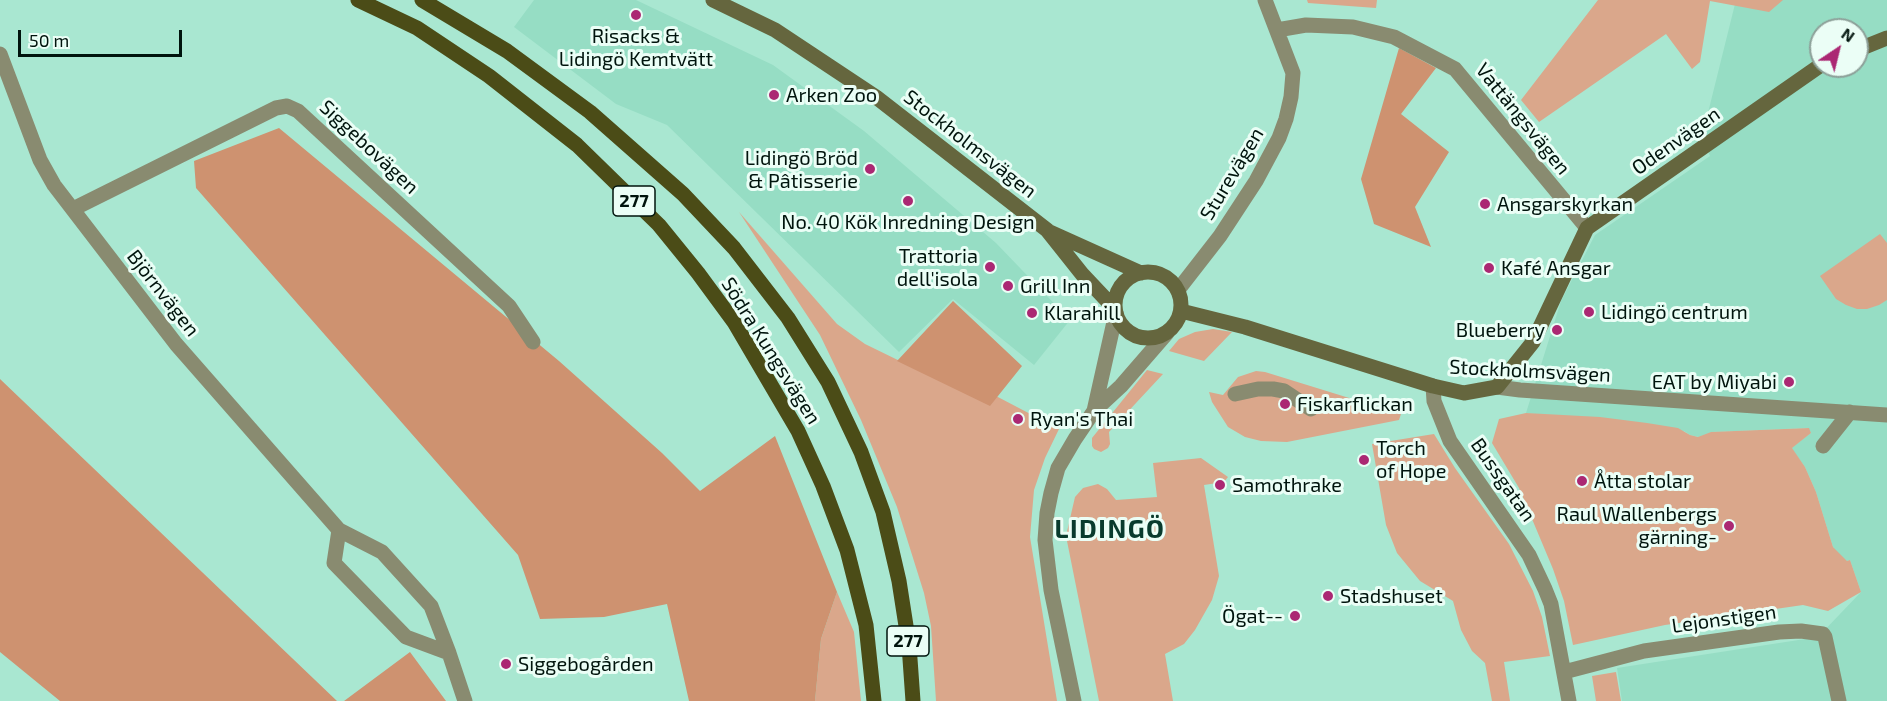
<!DOCTYPE html>
<html>
<head>
<meta charset="utf-8">
<style>
	body { margin:0 }
	#map { position:relative; width:1887px; height:701px; overflow:hidden; background:#a9e7d1; font-family:"Exo 2",sans-serif }
	canvas { display:block }
	.north { position:absolute; left:1809px; top:18px; width:60px; height:60px; box-sizing:border-box; background:#ebfef6; border:2px solid #8da099; border-radius:50%; rotate:35deg; font-size:16px; font-weight:700; line-height:24px; text-align:center; color:#00140d }
	.north::after { content:''; display:block; margin:auto; width:21px; height:27px; background:#ab2873; clip-path:polygon(50% 0,100% 100%,50% 72%,0 100%) }
	.scale { position:absolute; left:18px; top:30px; width:164px; height:27px; box-sizing:border-box; border:3px solid #00140d; border-top:0; padding-left:8px; font-size:18px; line-height:21px; white-space:nowrap; color:#00140d; -webkit-text-stroke:4px #ebfef6; paint-order:stroke }
</style>
</head>
<body>
<div id="map">
<canvas width="1887" height="701"></canvas>
<div class="north">N</div>
<div class="scale">50 m</div>
</div>
<script>
const ctx = document.querySelector('canvas').getContext('2d');
ctx.lineJoin = 'round';
function fill(path, color) {
  ctx.fillStyle = color;
  ctx.fill(path, 'evenodd');
}
function poly(rows) {
  const path = new Path2D();
  for (const r of rows) {
    if (r.length === 3) {
      path.moveTo(r[0] + r[2], r[1]);
      path.arc(r[0], r[1], r[2], 0, 2 * Math.PI);
      continue;
    }
    path.moveTo(r[0], r[1]);
    for (let i = 2; i < r.length; i += 2) path.lineTo(r[i], r[i + 1]);
  }
  return path;
}
function strokePath(path, color, width, dash) {
  ctx.strokeStyle = color;
  ctx.lineWidth = width;
  ctx.lineCap = dash ? 'butt' : 'round';
  ctx.setLineDash(dash || []);
  ctx.stroke(path);
}
function label(font, color, halo, rows, align = 'center') {
  ctx.font = font + ' "Exo 2",sans-serif';
  ctx.lineWidth = 6;
  ctx.setLineDash([]);
  ctx.textBaseline = 'middle';
  ctx.strokeStyle = halo;
  ctx.fillStyle = color;
  for (const [text, x, y, turn = 0] of rows) {
    ctx.save();
    ctx.translate(x, y);
    ctx.rotate((+turn || 0) * Math.PI / 180);
    ctx.textAlign = isNaN(turn) ? turn : align;
    if (halo) ctx.strokeText(text, 0, 0);
    ctx.fillText(text, 0, 0);
    ctx.restore();
  }
}
const built = poly([
	[534,0,636,0,773,65,864,131,996,243,1070,320,1034,365,953,299,899,352,667,125,616,104,514,27],
	[1736,0,1887,0,1887,701,1622,701,1617,668,1818,637,1861,592,1850,560,1847,561,1839,556,1833,547,1816,492,1805,467,1791,448,1811,433,1808,428,1712,432,1699,437,1690,435,1684,431,1526,413,1561,301,1595,235,1710,156,1702,137],
	[1821,30,1857,30,1857,66,1821,66]
]);
const green = poly([
	[1307,0,1377,0,1376,8,1308,3],
	[1598,0,1783,0,1769,12,1710,1,1700,62,1692,69,1666,34,1539,122,1521,100],
	[739,212,837,324,865,344,990,405,996,396,1059,429,1045,458,1034,490,1030,537,1057,701,936,701,931,626,924,593,897,507,861,420,820,335],
	[1880,234,1887,243,1887,300,1879,305,1867,309,1857,309,1846,305,1836,299,1820,276],
	[1213,329,1232,332,1204,361,1169,351,1179,339,1195,332],
	[1147,370,1163,374,1109,432,1110,444,1108,448,1101,452,1094,449,1092,446,1092,438],
	[1256,371,1265,372,1401,414,1399,420,1287,442,1261,441,1245,437,1228,427,1212,402,1209,392,1223,395,1238,377],
	[1526,413,1600,417,1647,423,1678,428,1690,435,1698,437,1711,432,1809,428,1811,433,1792,448,1805,467,1816,492,1833,547,1847,561,1850,560,1861,592,1828,611,1803,605,1665,625,1573,645,1564,601,1553,569,1519,488,1492,443,1499,419],
	[1434,434,1455,468,1509,544,1533,591,1542,617,1550,656,1504,662,1510,701,1492,701,1485,663,1472,651,1461,630,1453,601,1420,581,1397,553,1386,525,1372,444],
	[1201,458,1228,477,1224,482,1204,485,1219,576,1212,600,1195,630,1184,644,1165,654,1173,701,1099,701,1066,536,1075,497,1083,488,1098,484,1107,489,1116,500,1157,497,1153,463],
	[837,592,854,632,861,701,815,701,821,639],
	[1616,672,1621,701,1596,701,1592,676]
]);
const forest = poly([
	[1399,48,1436,68,1401,114,1449,152,1415,207,1431,247,1374,224,1361,179],
	[279,128,559,361,662,453,700,491,775,436,837,592,821,639,815,701,689,701,667,604,604,617,540,619,518,555,196,188,194,161],
	[953,301,1022,366,990,406,897,361],
	[0,379,337,701,60,701,0,652],
	[410,652,446,701,344,701]
]);
const street = poly([
	[1277,30,1306,25,1353,27,1394,37,1455,69,1587,228],
	[0,54,40,160,54,185,176,344,339,530,334,563,406,637,449,653,465,701],
	[73,209,276,108,287,106,298,111,509,306,533,342],
	[1178,290,1220,236,1256,181,1279,138,1286,119,1291,97,1293,73,1265,0],
	[1433,386,1434,401,1450,441,1529,555,1545,589,1551,604,1569,701],
	[1497,387,1520,390,1887,415],
	[1235,394,1258,389,1273,389,1284,391,1311,409],
	[1094,411,1116,313],
	[1823,446,1850,412],
	[339,530,382,552,431,606,449,653],
	[1564,672,1644,651,1779,632,1801,631,1823,634,1825,637,1839,701],
	[1074,701,1051,590,1045,540,1047,513,1051,493,1058,468,1075,439,1094,411,1121,386,1167,333]
]);
const secondary = poly([
	[713,0,775,30,876,97,1047,230,1082,274,1115,309],
	[1857,50,1887,38],
	[1050,232,1141,273],
	[1148,305,33],
	[1181,311,1245,327,1433,386,1464,393,1497,387,1533,342,1587,228,1821,65]
]);
const primary = poly([
	[358,0,417,28,489,76,577,145,659,225,698,273,734,322,798,431,823,486,847,550,866,625,874,701],
	[422,0,507,51,590,112,683,194,734,248,788,318,828,382,861,452,883,512,899,581,909,645,913,701]
]);
const markers = [
	[636,15,6,"#ab2873"],
	[774,95,6,"#ab2873"],
	[870,169,6,"#ab2873"],
	[908,201,6,"#ab2873"],
	[1485,204,6,"#ab2873"],
	[990,267,6,"#ab2873"],
	[1489,268,6,"#ab2873"],
	[1008,286,6,"#ab2873"],
	[1589,312,6,"#ab2873"],
	[1032,313,6,"#ab2873"],
	[1557,330,6,"#ab2873"],
	[1789,382,6,"#ab2873"],
	[1285,404,6,"#ab2873"],
	[1018,419,6,"#ab2873"],
	[1364,460,6,"#ab2873"],
	[1582,481,6,"#ab2873"],
	[1220,485,6,"#ab2873"],
	[1729,526,6,"#ab2873"],
	[1328,596,6,"#ab2873"],
	[1295,616,6,"#ab2873"],
	[506,664,6,"#ab2873"]
];
const shields = [
	[634,201,42],
	[908,641,42]
];
const shieldNames = [
	["277",634,201],
	["277",908,641]
];
const poiNames = [
	["Risacks &",636,36,"center"],
	["Lidingö Kemtvätt",636,59,"center"],
	["Arken Zoo",786,95],
	["Lidingö Bröd",858,158,"right"],
	["& Pâtisserie",858,181,"right"],
	["Ansgarskyrkan",1497,204],
	["No. 40 Kök Inredning Design",908,222,"center"],
	["Trattoria",978,256,"right"],
	["dell'isola",978,279,"right"],
	["Kafé Ansgar",1501,268],
	["Grill Inn",1020,286],
	["Lidingö centrum",1601,312],
	["Klarahill",1044,313],
	["Blueberry",1545,330,"right"],
	["EAT by Miyabi",1777,382,"right"],
	["Fiskarflickan",1297,404],
	["Ryan's Thai",1030,419],
	["Torch",1376,448],
	["of Hope",1376,471],
	["Åtta stolar",1594,481],
	["Samothrake",1232,485],
	["Raul Wallenbergs",1717,514,"right"],
	["gärning-",1717,537,"right"],
	["Stadshuset",1340,596],
	["Ögat--",1283,616,"right"],
	["Siggebogården",518,664]
];
const streetNames = [
	["Vattängsvägen",1523,119,51],
	["Odenvägen",1676,141,-35],
	["Stockholmsvägen",970,144,38],
	["Siggebovägen",369,147,43],
	["Sturevägen",1232,174,-59],
	["Björnvägen",163,293,52],
	["Södra Kungsvägen",771,351,58],
	["Stockholmsvägen",1530,371,3],
	["Bussgatan",1503,480,55],
	["Lejonstigen",1724,619,-8]
];
const districtNames = [
	["LIDINGÖ",1110,529]
];
fill(built, '#96ddc4');
fill(green, '#daa78b');
fill(forest, '#ce9270');
strokePath(street, '#898b70', 15);
strokePath(secondary, '#65663e', 15);
strokePath(primary, '#4b4c17', 15);
for (const [x, y, r, color] of markers) {
  const dot = new Path2D();
  dot.arc(x, y, r, 0, 2 * Math.PI);
  ctx.fillStyle = color;
  ctx.fill(dot);
  strokePath(dot, '#ebfef6', 2);
}
for (const [x, y, w] of shields) {
  const box = new Path2D();
  box.roundRect(x - w / 2, y - 15, w, 30, 4.5);
  ctx.fillStyle = '#ebfef6';
  ctx.fill(box);
  strokePath(box, '#00140d', 1.5);
}
label('bold 18px', '#00140d', null, shieldNames);
label('20px', '#00140d', '#ebfef6', poiNames, 'left');
label('20px', '#00140d', '#ebfef6', streetNames);
ctx.letterSpacing = '1.5px';
label('bold 26px', '#093b2d', '#ebfef6', districtNames);
ctx.letterSpacing = '0px';
</script>
</body>
</html>
